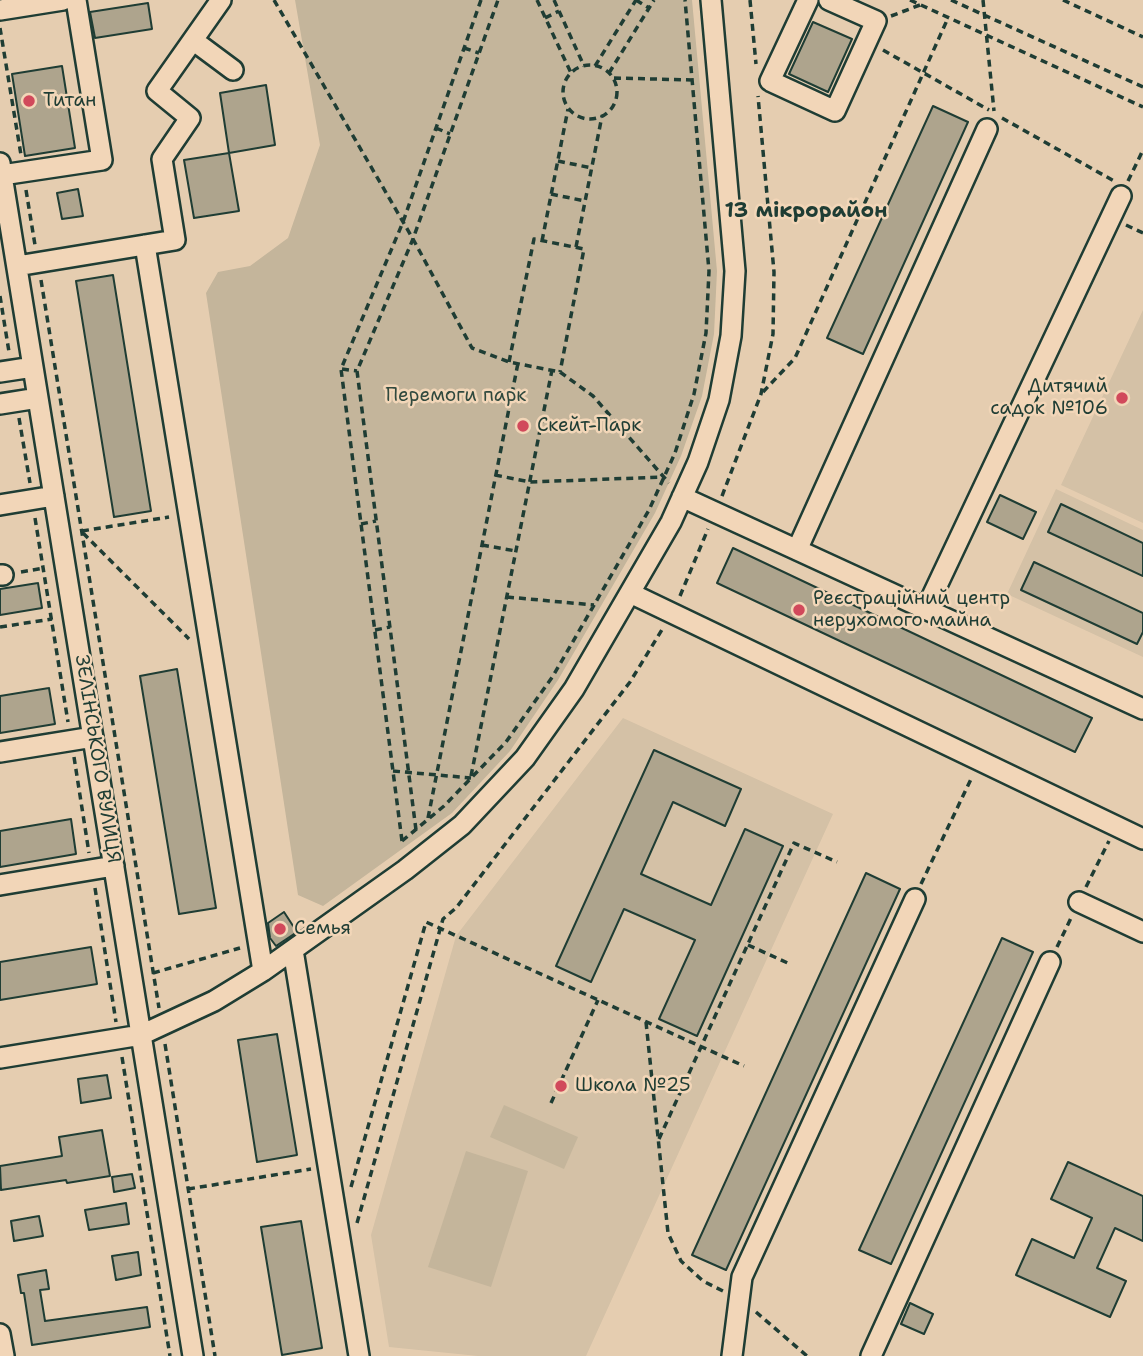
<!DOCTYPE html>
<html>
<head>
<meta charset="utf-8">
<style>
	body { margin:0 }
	canvas { display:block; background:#e5cdb0 }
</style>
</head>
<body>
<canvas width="1143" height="1356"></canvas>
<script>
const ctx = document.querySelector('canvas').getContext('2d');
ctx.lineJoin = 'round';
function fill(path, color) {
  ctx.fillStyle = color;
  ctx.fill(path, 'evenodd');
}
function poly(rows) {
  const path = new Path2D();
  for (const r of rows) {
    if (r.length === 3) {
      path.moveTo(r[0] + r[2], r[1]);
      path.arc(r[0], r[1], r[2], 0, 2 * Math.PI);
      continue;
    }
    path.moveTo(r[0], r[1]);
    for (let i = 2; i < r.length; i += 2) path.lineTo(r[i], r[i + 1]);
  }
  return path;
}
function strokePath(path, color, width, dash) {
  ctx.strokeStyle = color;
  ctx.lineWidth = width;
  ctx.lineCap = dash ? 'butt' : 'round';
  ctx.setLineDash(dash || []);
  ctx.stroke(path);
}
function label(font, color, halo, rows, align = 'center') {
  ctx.font = font + ' "Shantell Sans",sans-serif';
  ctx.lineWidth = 5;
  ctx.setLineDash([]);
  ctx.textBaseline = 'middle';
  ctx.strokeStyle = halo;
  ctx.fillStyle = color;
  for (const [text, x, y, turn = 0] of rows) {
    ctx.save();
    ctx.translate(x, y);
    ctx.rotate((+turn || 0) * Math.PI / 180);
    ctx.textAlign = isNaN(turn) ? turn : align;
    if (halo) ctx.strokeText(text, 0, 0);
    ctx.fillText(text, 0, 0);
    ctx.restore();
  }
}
const built = poly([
	[1143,310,1143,523,1061,485],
	[1056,489,1143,530,1143,657,1007,594],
	[623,718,833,814,586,1356,478,1356,389,1347,371,1235,456,936]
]);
const green = poly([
	[295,0,692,0,717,271,714,334,702,396,681,456,655,513,558,680,510,751,452,813,323,906,298,895,206,293,218,272,250,266,288,238,320,145],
	[504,1105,578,1137,564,1169,490,1137],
	[466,1151,528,1171,491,1287,428,1267]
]);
const building = poly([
	[148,3,152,29,95,38,90,12,148,3],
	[813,22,852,39,828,92,789,74,813,22],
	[62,66,75,148,25,156,12,74,62,66],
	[266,85,275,145,229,153,220,93,266,85],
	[933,106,968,122,863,354,827,338,933,106],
	[229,153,239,211,194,218,184,160,229,153],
	[78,189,83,216,62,219,57,193,78,189],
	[113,275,151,511,114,517,76,281,113,275],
	[1000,495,1036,512,1023,539,987,522,1000,495],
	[1061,504,1143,543,1143,576,1048,532,1061,504],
	[733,548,1092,718,1075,752,717,583,733,548],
	[1034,562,1143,613,1143,632,1137,644,1021,590,1034,562],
	[38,583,42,608,0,615,0,589,38,583],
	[177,669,216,908,179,914,140,676,177,669],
	[49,688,55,724,0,733,0,696,49,688],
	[654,750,741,789,725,826,673,802,641,874,711,905,745,829,783,846,697,1036,659,1019,695,940,624,909,591,982,556,966,654,750],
	[71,819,76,854,0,867,0,831,71,819],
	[866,873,900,889,726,1270,692,1255,866,873],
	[284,912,297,932,276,946,270,938,268,923,284,912],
	[1002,938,1033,952,891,1264,859,1250,1002,938],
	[91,947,97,984,0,1000,0,962,91,947],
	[277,1034,297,1155,257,1162,238,1040,277,1034],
	[107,1075,111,1098,81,1103,78,1079,107,1075],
	[102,1130,110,1176,67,1183,66,1180,1,1190,0,1166,62,1156,59,1137,102,1130],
	[1068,1162,1143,1196,1143,1241,1115,1228,1097,1268,1126,1281,1110,1317,1016,1275,1032,1239,1074,1258,1092,1218,1051,1199,1068,1162],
	[132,1174,135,1188,114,1192,112,1177,132,1174],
	[126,1203,129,1224,89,1230,85,1210,126,1203],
	[39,1216,43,1236,14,1241,11,1221,39,1216],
	[301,1221,322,1348,282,1355,261,1227,301,1221],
	[138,1252,141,1275,116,1280,112,1256,138,1252],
	[46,1270,49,1289,40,1290,45,1321,147,1307,150,1327,32,1345,24,1293,21,1293,18,1275,46,1270],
	[910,1303,933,1314,924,1334,901,1324,910,1303]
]);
const path = poly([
	[274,0,413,239,472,348,509,362,560,372,593,396,669,483],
	[537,0,571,73],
	[554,0,584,66],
	[636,0,649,8],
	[750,0,756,64],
	[910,0,1143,107],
	[951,0,1143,87],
	[983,0,994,111],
	[1063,0,1143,37],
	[891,16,920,5],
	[545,18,559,11],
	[0,28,21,155],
	[464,48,479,53],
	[883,50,989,110],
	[590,92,27],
	[595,66,636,0],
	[609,73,654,0],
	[614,78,692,80],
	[1002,118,1114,181],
	[436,128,450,134],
	[558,161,592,168],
	[1128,181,1143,150],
	[26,190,35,245],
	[551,194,585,201],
	[1126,225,1143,233],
	[542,241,568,109],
	[576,247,602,116],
	[41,280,159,1008],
	[0,296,9,352],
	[509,362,534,239,584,249,560,372],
	[342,369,357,371],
	[763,392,795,358,948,18],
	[19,418,30,483],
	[495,475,530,482,664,477],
	[722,496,761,394,773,334,774,272,758,96],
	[35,518,68,722],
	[361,524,376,521],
	[82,531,169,517],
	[83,533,189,639],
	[482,545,516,551],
	[21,572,44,568],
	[680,596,708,529],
	[507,597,594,605],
	[0,627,52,619],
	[375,630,390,627],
	[74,757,89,853],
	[393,771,471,778],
	[471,776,552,370],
	[428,818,518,363],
	[416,830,357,371,413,239,498,0],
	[402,841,444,806,506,742,553,676,649,510,675,453,694,394,706,333,709,271,685,0],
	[402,841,341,369,403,222,481,0],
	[921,884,972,777],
	[1086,887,1109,841],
	[95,888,116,1022],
	[748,945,790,964],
	[1057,947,1072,916],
	[153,973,240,948],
	[646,1022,668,1233,681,1261,703,1281,723,1291],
	[165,1044,215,1356],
	[122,1057,170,1356],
	[551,1103,598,1000],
	[659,1139,794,843,837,862],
	[351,1187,426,922,744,1066],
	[188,1189,311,1169],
	[357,1223,443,919,456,908,630,682,663,628],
	[756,1312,807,1356]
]);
const minor = poly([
	[808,0,770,81,835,111,876,21,829,0],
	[0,10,63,0],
	[194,41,233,70],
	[0,163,193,1356],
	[2,175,102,160,76,0],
	[145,245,263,971],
	[17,266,175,240,162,159,190,118,157,91,221,0],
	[0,372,33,367],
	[0,404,38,398],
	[682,497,1143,709],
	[0,505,54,496],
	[797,550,987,129],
	[0,575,3,575],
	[630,593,1143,839],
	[926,609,1121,196],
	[0,752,93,737],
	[0,885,114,866],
	[1079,902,1143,932],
	[293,950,359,1356],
	[0,1058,141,1035,214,1001,263,971,405,870,462,825,525,758,574,689,671,522,698,462,719,400,731,336,735,271,711,0],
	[0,1334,4,1356],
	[732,1356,742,1277,915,899],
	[871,1356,1050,962]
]);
const markers = [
	[29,101,7,"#d1495b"],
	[1122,398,7,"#d1495b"],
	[523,426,7,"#d1495b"],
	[799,610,7,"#d1495b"],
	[280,929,7,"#d1495b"],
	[561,1086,7,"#d1495b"]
];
const poiNames = [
	["Титан",43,101],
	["Дитячий",1108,387,"right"],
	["садок №106",1108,409,"right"],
	["Скейт-Парк",537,426],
	["Реєстраційний центр",813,599],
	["нерухомого майна",813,621],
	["Семья",294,929],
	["Школа №25",575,1086]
];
const parkNames = [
	["Перемоги парк",456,396]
];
const streetNames = [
	["ЗЕЛІНСЬКОГО ВУЛИЦЯ",97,759,81]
];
const neighbourhoodNames = [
	["13 мікрорайон",806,212]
];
fill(built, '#d4c1a6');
fill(green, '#c4b59b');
fill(building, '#aea48d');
strokePath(building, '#1f3d34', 2);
strokePath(minor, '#1f3d34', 24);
strokePath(path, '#1f3d34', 3.5, [7, 5]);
strokePath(minor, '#f2d6b8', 19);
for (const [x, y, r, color] of markers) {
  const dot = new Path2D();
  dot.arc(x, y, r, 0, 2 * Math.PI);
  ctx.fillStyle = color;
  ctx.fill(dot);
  strokePath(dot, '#f2d6b8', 2.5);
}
label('19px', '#1f3d34', '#f2d6b8', poiNames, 'left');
label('19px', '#30493e', '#f2d6b8', parkNames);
label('19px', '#1f3d34', '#f2d6b8', streetNames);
label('bold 21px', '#1f3d34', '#f2d6b8', neighbourhoodNames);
</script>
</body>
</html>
